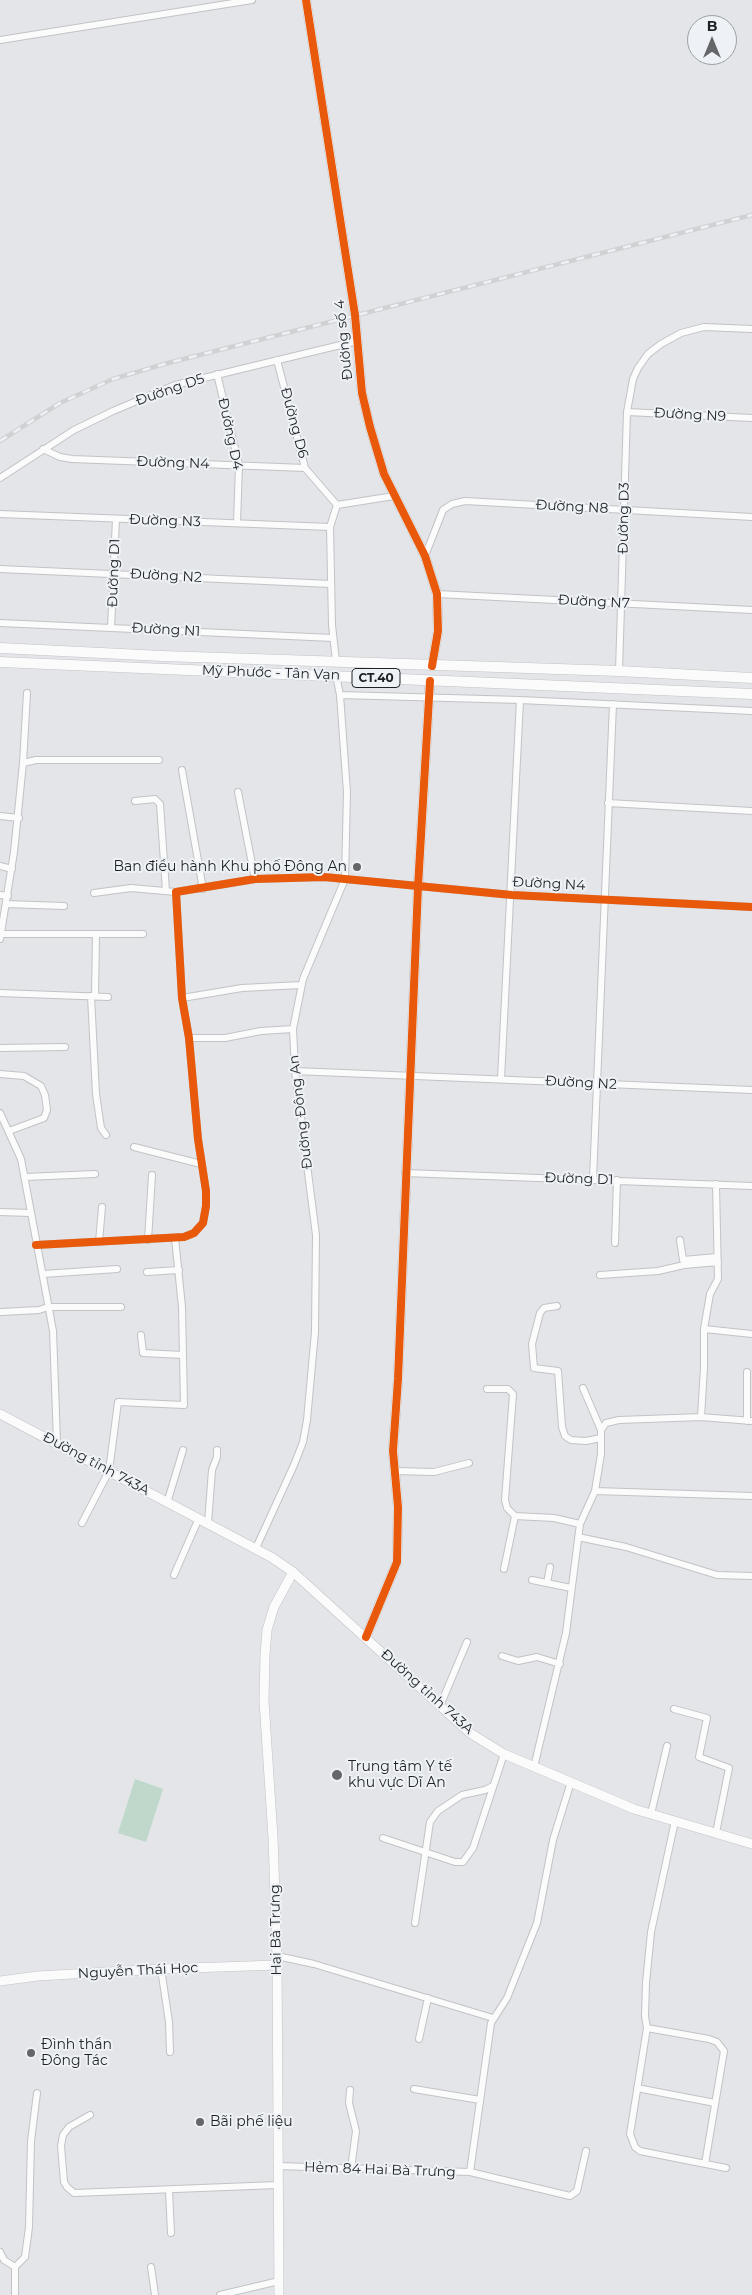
<!DOCTYPE html>
<html>
<head>
<meta charset="utf-8">
<style>
	body { margin:0 }
	#map { position:relative; width:752px; height:2295px; overflow:hidden; background:#e3e5e8; font-family:Montserrat,sans-serif }
	canvas { display:block }
	.north { position:absolute; left:687px; top:15px; width:50px; height:50px; box-sizing:border-box; background:#eef2f7; border:1px solid #9b9ea2; border-radius:50%; rotate:0deg; font-size:14px; font-weight:700; line-height:20px; text-align:center; color:#1f2122 }
	.north::after { content:''; display:block; margin:auto; width:18px; height:22px; background:#646667; clip-path:polygon(50% 0,100% 100%,50% 72%,0 100%) }
</style>
</head>
<body>
<div id="map">
<canvas width="752" height="2295"></canvas>
<div class="north">B</div>
</div>
<script>
const ctx = document.querySelector('canvas').getContext('2d');
ctx.lineJoin = 'round';
function fill(path, color) {
  ctx.fillStyle = color;
  ctx.fill(path, 'evenodd');
}
function poly(rows) {
  const path = new Path2D();
  for (const r of rows) {
    path.moveTo(r[0], r[1]);
    for (let i = 2; i < r.length; i += 2) path.lineTo(r[i], r[i + 1]);
  }
  return path;
}
function strokePath(path, color, width, dash) {
  ctx.strokeStyle = color;
  ctx.lineWidth = width;
  ctx.lineCap = dash ? 'butt' : 'round';
  ctx.setLineDash(dash || []);
  ctx.stroke(path);
}
function label(font, color, halo, rows, align = 'center') {
  ctx.font = font + ' Montserrat,sans-serif';
  ctx.lineWidth = 4;
  ctx.setLineDash([]);
  ctx.textBaseline = 'middle';
  ctx.strokeStyle = halo;
  ctx.fillStyle = color;
  for (const [text, x, y, turn = 0] of rows) {
    ctx.save();
    ctx.translate(x, y);
    ctx.rotate((+turn || 0) * Math.PI / 180);
    ctx.textAlign = isNaN(turn) ? turn : align;
    if (halo) ctx.strokeText(text, 0, 0);
    ctx.fillText(text, 0, 0);
    ctx.restore();
  }
}
const green = poly([
	[135,1779,163,1789,146,1842,118,1833]
]);
const street = poly([
	[0,40,252,0],
	[277,360,305,468,337,505],
	[217,374,239,465,237,523],
	[627,412,752,418],
	[43,449,60,457,72,459,305,468],
	[0,478,74,430,113,411,175,385,357,341],
	[0,514,330,527],
	[425,556,443,510,452,504,465,501,752,517],
	[0,569,331,584],
	[437,594,752,610],
	[0,623,333,638],
	[111,628,116,519],
	[336,661,332,625,330,527,337,505,394,496],
	[619,671,627,412,633,379,638,368,648,354,661,344,681,333,704,327,752,329],
	[340,695,520,700,752,711],
	[23,763,27,693],
	[182,770,203,889],
	[238,792,255,879],
	[135,801,155,799,160,804,166,891],
	[608,803,752,811],
	[0,816,19,818],
	[0,866,12,869],
	[94,893,131,888,176,892],
	[0,895,8,896],
	[6,904,64,906],
	[1,934,143,934],
	[0,939,14,852,23,763,36,760,159,760],
	[0,993,108,997],
	[91,996,96,1094,101,1128,106,1135],
	[95,996,96,935],
	[182,998,242,988,301,985],
	[189,1038,225,1038,261,1031,293,1029],
	[0,1048,65,1047],
	[295,1071,752,1090],
	[0,1074,24,1076,41,1086,45,1095,47,1110,44,1118,9,1131],
	[501,1079,520,700],
	[0,1113,21,1159,46,1293,53,1331,57,1442],
	[134,1147,201,1164],
	[405,1173,752,1186],
	[25,1177,95,1174],
	[593,1179,613,704],
	[0,1212,30,1213],
	[148,1240,152,1175],
	[680,1240,683,1260,717,1257],
	[99,1242,102,1207],
	[615,1243,617,1180],
	[36,1245,184,1237,194,1233,203,1223,206,1206,206,1191,198,1139,189,1038,182,998,176,892,255,879,324,877,512,895,752,907],
	[147,1272,179,1270],
	[43,1274,117,1269],
	[600,1275,658,1271,684,1265,718,1262],
	[557,1306,544,1308,540,1313,532,1344,534,1368,558,1371,562,1427,565,1436,571,1440,586,1441,601,1438],
	[1,1312,39,1310,48,1307,121,1307],
	[704,1329,710,1294,718,1279,716,1184],
	[141,1335,143,1353,183,1355],
	[583,1388,601,1430],
	[487,1389,508,1389,513,1394,505,1500,507,1508,515,1516,554,1518,580,1524,566,1633,534,1767],
	[701,1417,704,1368,704,1329,752,1334],
	[747,1421,747,1372],
	[395,1471,434,1472,469,1463],
	[595,1491,752,1496],
	[167,1503,183,1450],
	[82,1523,109,1471,118,1402,184,1405,182,1307,175,1238],
	[208,1523,212,1470,217,1457,217,1450],
	[580,1524,595,1491,601,1454,601,1430,606,1423,619,1420,701,1417,752,1421],
	[578,1537,626,1547,717,1575,752,1576],
	[256,1548,294,1465,303,1442,307,1420,315,1332,316,1235,295,1071,293,1029,303,979,345,879,347,792,340,695,336,675],
	[504,1569,515,1516],
	[174,1575,199,1518],
	[532,1580,571,1588],
	[547,1583,550,1567],
	[502,1656,518,1661,537,1657,560,1664],
	[440,1706,467,1642],
	[674,1709,707,1718,699,1757,729,1768,716,1833],
	[651,1814,667,1746],
	[675,1821,651,1932,646,1983,645,2016,647,2028,630,2134,635,2147,640,2151,726,2168],
	[383,1838,455,1862,463,1862,473,1848,504,1754],
	[415,1923,430,1822,438,1811,462,1795,485,1790,493,1786],
	[277,1956,314,1964,493,2018],
	[161,1969,169,2022,170,2052],
	[647,2028,709,2039,717,2042,724,2051,705,2164],
	[419,2039,428,1998],
	[637,2088,715,2103],
	[414,2089,480,2100],
	[350,2090,349,2103,356,2131,351,2169],
	[90,2115,69,2127,63,2135,61,2146,64,2182,67,2187,74,2193,277,2185],
	[277,2166,470,2172,570,2196,577,2191,586,2151],
	[470,2172,491,2023,507,1998,537,1923,553,1840,571,1782],
	[169,2190,171,2233],
	[0,2252,4,2260,15,2267,15,2295],
	[15,2267,25,2257,29,2227,31,2141,37,2093],
	[151,2267,155,2295],
	[220,2295,279,2281]
]);
const secondary = poly([
	[306,0,355,315,362,393,370,427,384,474,425,556,437,594,438,631,432,666],
	[0,1414,271,1557,293,1572,470,1733,504,1754,634,1809,752,1844],
	[366,1637,397,1562,398,1507,393,1451,398,1379,418,887,430,681],
	[0,1981,38,1976,161,1969,277,1965],
	[279,2295,277,1956,273,1837,264,1701,265,1655,267,1630,274,1607,293,1572]
]);
const primary = poly([
	[0,648,162,656,619,671,752,678],
	[0,662,752,694]
]);
const rail = poly([
	[0,441,60,403,113,379,168,363,752,215]
]);
const cycleway = poly([
	[306,0,355,315,362,393,370,427,384,474,425,556,437,594,438,631,432,666],
	[36,1245,184,1237,194,1233,203,1223,206,1206,206,1191,198,1139,189,1038,182,998,176,892,255,879,324,877,512,895,752,907],
	[366,1637,397,1562,398,1507,393,1451,398,1379,418,887,430,681]
]);
const markers = [
	[357,867,5,"#646667"],
	[337,1775,6,"#646667"],
	[31,2053,5,"#646667"],
	[200,2122,5,"#646667"]
];
const shields = [
	[376,678,48]
];
const shieldNames = [
	["CT.40",376,678]
];
const streetNames = [
	["Đường số 4",344,340,-96],
	["Đường D5",170,390,-19],
	["Đường N9",690,415,3],
	["Đường D6",294,423,75],
	["Đường D4",230,434,78],
	["Đường N4",173,463,2],
	["Đường N8",572,507,3],
	["Đường D3",624,518,-89],
	["Đường N3",165,521,2],
	["Đường D1",114,573,-88],
	["Đường N2",166,576,3],
	["Đường N7",594,602,3],
	["Đường N1",166,630,3],
	["Mỹ Phước - Tân Vạn",271,673,2],
	["Đường N4",549,884,3],
	["Đường N2",581,1083,3],
	["Đường Đông An",301,1112,-97],
	["Đường D1",579,1179,2],
	["Đường tỉnh 743A",96,1464,28],
	["Đường tỉnh 743A",427,1692,42],
	["Hai Bà Trưng",276,1930,-91],
	["Nguyễn Thái Học",138,1971,-3],
	["Hẻm 84 Hai Bà Trưng",380,2170,2]
];
const poiNames = [
	["Ban điều hành Khu phố Đông An",347,867,"right"],
	["Trung tâm Y tế",348,1767],
	["khu vực Dĩ An",348,1783],
	["Đình thần",41,2045],
	["Đông Tác",41,2061],
	["Bãi phế liệu",210,2122]
];
fill(green, '#c0d8cb');
strokePath(street, '#c1c3c5', 8);
strokePath(secondary, '#c1c3c5', 10);
strokePath(primary, '#c1c3c5', 11);
strokePath(street, '#fbfbfc', 6);
strokePath(secondary, '#fbfbfc', 9);
strokePath(primary, '#fbfbfc', 10);
strokePath(rail, '#d0d1d2', 4.5);
strokePath(rail, '#eef2f7', 2.5, [8]);
strokePath(cycleway, '#e8590c', 8);
for (const [x, y, r, color] of markers) {
  const dot = new Path2D();
  dot.arc(x, y, r, 0, 2 * Math.PI);
  ctx.fillStyle = color;
  ctx.fill(dot);
  strokePath(dot, '#eef2f7', 2);
}
for (const [x, y, w] of shields) {
  const box = new Path2D();
  box.roundRect(x - w / 2, y - 9.5, w, 19, 4);
  ctx.fillStyle = '#eef2f7';
  ctx.fill(box);
  strokePath(box, '#1f2122', 1);
}
label('bold 12px', '#1f2122', null, shieldNames);
label('14px', '#1f2122', '#eef2f7', streetNames);
label('14px', '#1f2122', '#eef2f7', poiNames, 'left');
</script>
</body>
</html>
